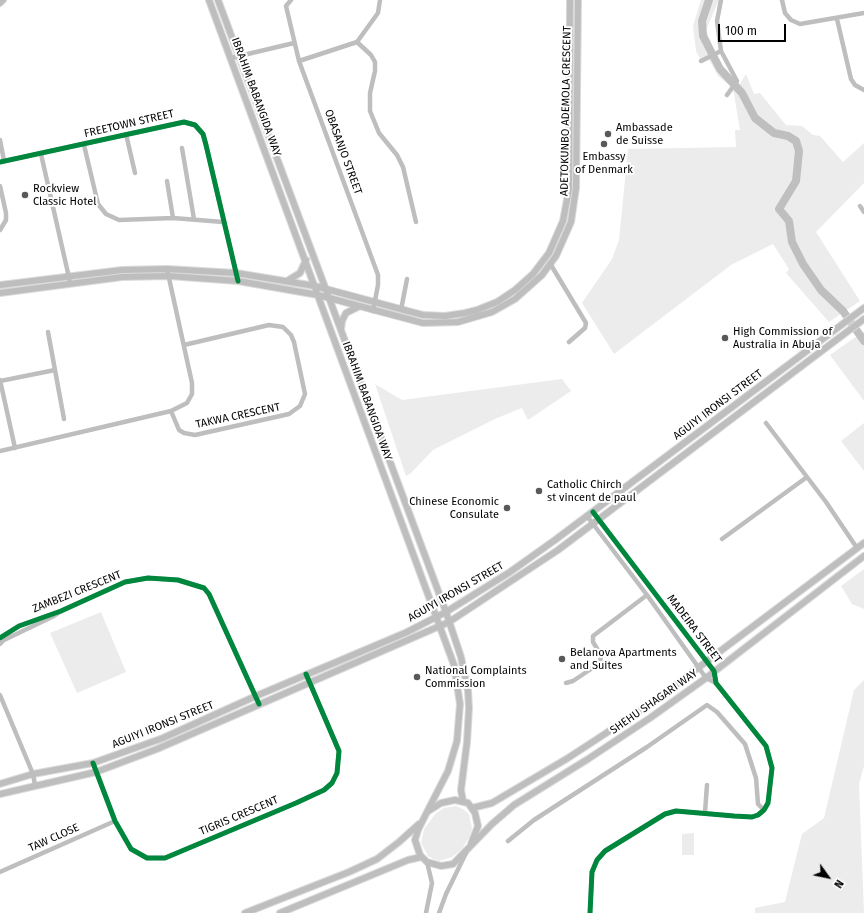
<!DOCTYPE html>
<html>
<head>
<meta charset="utf-8">
<style>
	body { margin:0 }
	#map { position:relative; width:864px; height:913px; overflow:hidden; background:#fff; font-family:"Fira Sans",sans-serif }
	canvas { display:block }
	.north { position:absolute; left:808px; top:857px; width:40px; height:40px; -webkit-text-stroke:3px #fff; paint-order:stroke; rotate:123deg; font-size:11px; font-weight:700; line-height:16px; text-align:center; color:#000 }
	.north::after { content:''; display:block; margin:auto; width:14px; height:18px; background:#000; clip-path:polygon(50% 0,100% 100%,50% 72%,0 100%) }
	.scale { position:absolute; left:718px; top:24px; width:68px; height:18px; box-sizing:border-box; border:2px solid #000; border-top:0; padding-left:5px; font-size:12px; line-height:14px; white-space:nowrap; color:#000; -webkit-text-stroke:3px #fff; paint-order:stroke }
</style>
</head>
<body>
<div id="map">
<canvas width="864" height="913"></canvas>
<div class="north">N</div>
<div class="scale">100 m</div>
</div>
<script>
const ctx = document.querySelector('canvas').getContext('2d');
ctx.lineJoin = 'round';
function fill(path, color) {
  ctx.fillStyle = color;
  ctx.fill(path, 'evenodd');
}
function poly(rows) {
  const path = new Path2D();
  for (const r of rows) {
    path.moveTo(r[0], r[1]);
    for (let i = 2; i < r.length; i += 2) path.lineTo(r[i], r[i + 1]);
  }
  return path;
}
function strokePath(path, color, width, dash) {
  ctx.strokeStyle = color;
  ctx.lineWidth = width;
  ctx.lineCap = dash ? 'butt' : 'round';
  ctx.setLineDash(dash || []);
  ctx.stroke(path);
}
function label(font, color, halo, rows, align = 'center') {
  ctx.font = font + ' "Fira Sans",sans-serif';
  ctx.lineWidth = 4;
  ctx.setLineDash([]);
  ctx.textBaseline = 'middle';
  ctx.strokeStyle = halo;
  ctx.fillStyle = color;
  for (const [text, x, y, turn = 0] of rows) {
    ctx.save();
    ctx.translate(x, y);
    ctx.rotate((+turn || 0) * Math.PI / 180);
    ctx.textAlign = isNaN(turn) ? turn : align;
    if (halo) ctx.strokeText(text, 0, 0);
    ctx.fillText(text, 0, 0);
    ctx.restore();
  }
}
const green = poly([
	[701,0,719,0,706,30,722,70,735,83,739,85,746,74,754,94,760,93,786,125,802,126,813,135,820,136,843,162,864,143,864,183,816,232,860,301,829,322,786,273,789,269,773,244,731,265,614,354,582,303,612,259,619,240,628,149,736,147,735,130,740,130,734,94,730,86,718,76,709,60,702,63,696,51,693,26],
	[864,331,864,401,830,355],
	[562,379,571,391,528,420,522,408,497,418,433,450,410,474,406,476,375,384,402,400],
	[864,423,864,471,841,441],
	[864,569,864,609,852,604,841,586],
	[101,612,126,672,77,693,50,633],
	[864,680,864,766,859,784,864,913,755,913,755,908,785,902,802,834,824,818,854,690],
	[456,806,463,809,469,814,472,828,470,836,462,849,452,857,439,861,433,859,428,856,421,843,424,829,436,813,444,808],
	[694,833,694,855,682,855,682,834]
]);
const river = poly([
	[709,0,702,21,703,36,720,69,742,93,755,118,774,133,788,136,796,141,799,151,796,181,779,209,789,221,792,242,803,264,821,290,843,311,864,341]
]);
const minor = poly([
	[291,0,286,6,299,61,378,275,378,285,373,311],
	[721,0,717,21,721,51,737,81,727,95],
	[782,0,785,13,791,20,800,24,864,13],
	[837,19,851,79,855,85,864,90],
	[357,42,378,13,380,0],
	[231,58,294,43],
	[299,61,357,42,371,55,375,62,375,71,370,93,370,111,379,133,397,155,403,167,416,222],
	[701,61,721,51],
	[126,134,135,173],
	[0,140,4,161],
	[84,145,98,204,106,214,119,220,173,218,223,222],
	[182,148,194,219],
	[41,154,70,282],
	[0,162,184,122,195,125,203,134,206,145,238,281],
	[167,181,173,218],
	[0,186,6,213,6,220,0,230],
	[860,206,864,212],
	[551,265,586,323,585,328,569,342],
	[401,310,407,279],
	[48,332,64,419],
	[0,380,15,448],
	[0,381,55,370],
	[171,411,179,430,184,433,195,435,289,414,300,406,305,394,294,342,291,335,283,327,269,325,184,345],
	[766,423,826,502,857,548],
	[0,451,171,411,187,403,192,394,192,383,167,269],
	[587,516,647,595,706,678,716,683],
	[722,539,807,477],
	[0,638,19,626,61,611,125,582,148,578,178,580,204,588,209,594,259,704],
	[0,644,4,640,54,616,60,612],
	[566,683,573,681,600,663,601,655,593,642,593,636,647,595],
	[0,695,33,774,35,785],
	[93,763,115,821,131,849,147,858,165,858,296,803,324,790,332,783,337,773,339,751,306,674],
	[705,812,707,785],
	[508,841,534,820,647,747,707,705,717,712,745,744,756,778,758,804,764,810],
	[0,872,115,821],
	[426,913,432,883,427,862],
	[439,913,446,894,466,853],
	[590,913,592,872,597,860,605,851,665,814,676,811,734,816,752,817,758,815,764,810,768,803,772,768,766,746,716,683,714,671,593,512]
]);
const major = poly([
	[209,0,454,665,460,704,457,741,448,771,427,812],
	[218,0,446,612,461,657,468,691,469,708,467,742,461,790,463,801],
	[0,3,3,0],
	[287,281,300,273,306,260],
	[0,285,122,270,167,269,236,273,315,286,423,315,445,316,465,313,477,310,497,302,515,290,533,274,549,253,563,221,569,189,570,0],
	[0,293,122,277,169,276,238,281,318,295,423,323,458,322,492,312,515,299,542,275,556,256,571,222,576,188,578,0],
	[341,329,342,321,346,313,358,307],
	[0,784,33,774,93,763,163,738,256,696,405,633,446,612,510,572,555,540,864,308],
	[0,794,96,772,157,749,449,622,558,550,864,319],
	[472,808,492,803,568,758,646,707,864,543],
	[471,844,478,826,475,813,468,803,455,800,441,803,427,812,418,830,415,840,420,855,427,862,441,866,453,864,492,824,514,805,588,759,650,718,706,678,864,556],
	[245,913,349,872,377,859,399,842,419,824],
	[280,913,408,860,421,857]
]);
const cycleway = poly([
	[0,162,184,122,195,125,203,134,206,145,238,281],
	[0,638,19,626,61,611,125,582,148,578,178,580,204,588,209,594,259,704],
	[93,763,115,821,131,849,147,858,165,858,296,803,324,790,332,783,337,773,339,751,306,674],
	[590,913,592,872,597,860,605,851,665,814,676,811,734,816,752,817,758,815,764,810,768,803,772,768,766,746,716,683,714,671,593,512]
]);
const markers = [
	[608,134,4,"#595959"],
	[604,144,4,"#595959"],
	[25,195,4,"#595959"],
	[725,338,4,"#595959"],
	[539,491,4,"#595959"],
	[507,508,4,"#595959"],
	[562,659,4,"#595959"],
	[417,677,4,"#595959"]
];
const streetNames = [
	["IBRAHIM BABANGIDA WAY",256,97,70],
	["ADETOKUNBO ADEMOLA CRESCENT",566,111,-89],
	["FREETOWN STREET",129,124,-13],
	["OBASANJO STREET",343,152,70],
	["IBRAHIM BABANGIDA WAY",367,401,70],
	["AGUIYI IRONSI STREET",718,405,-37],
	["TAKWA CRESCENT",238,416,-12],
	["ZAMBEZI CRESCENT",77,592,-22],
	["AGUIYI IRONSI STREET",456,592,-30],
	["MADEIRA STREET",694,629,53],
	["SHEHU SHAGARI WAY",654,702,-35],
	["AGUIYI IRONSI STREET",163,725,-22],
	["TIGRIS CRESCENT",239,816,-23],
	["TAW CLOSE",54,838,-24]
];
const poiNames = [
	["Ambassade",616,128],
	["de Suisse",616,141],
	["Embassy",604,157,"center"],
	["of Denmark",604,170,"center"],
	["Rockview",33,189],
	["Classic Hotel",33,202],
	["High Commission of",733,332],
	["Australia in Abuja",733,345],
	["Catholic Chirch",547,485],
	["st vincent de paul",547,498],
	["Chinese Economic",499,502,"right"],
	["Consulate",499,515,"right"],
	["Belanova Apartments",570,653],
	["and Suites",570,666],
	["National Complaints",425,671],
	["Commission",425,684]
];
fill(green, '#ececec');
strokePath(river, '#bfbfbf', 8);
strokePath(major, '#dbdbdb', 8);
strokePath(minor, '#bebebe', 4.5);
strokePath(major, '#bebebe', 6);
strokePath(cycleway, '#00873e', 5);
for (const [x, y, r, color] of markers) {
  const dot = new Path2D();
  dot.arc(x, y, r, 0, 2 * Math.PI);
  ctx.fillStyle = color;
  ctx.fill(dot);
  strokePath(dot, '#fff', 1.5);
}
label('11px', '#000', '#fff', streetNames);
label('11px', '#000', '#fff', poiNames, 'left');
</script>
</body>
</html>
